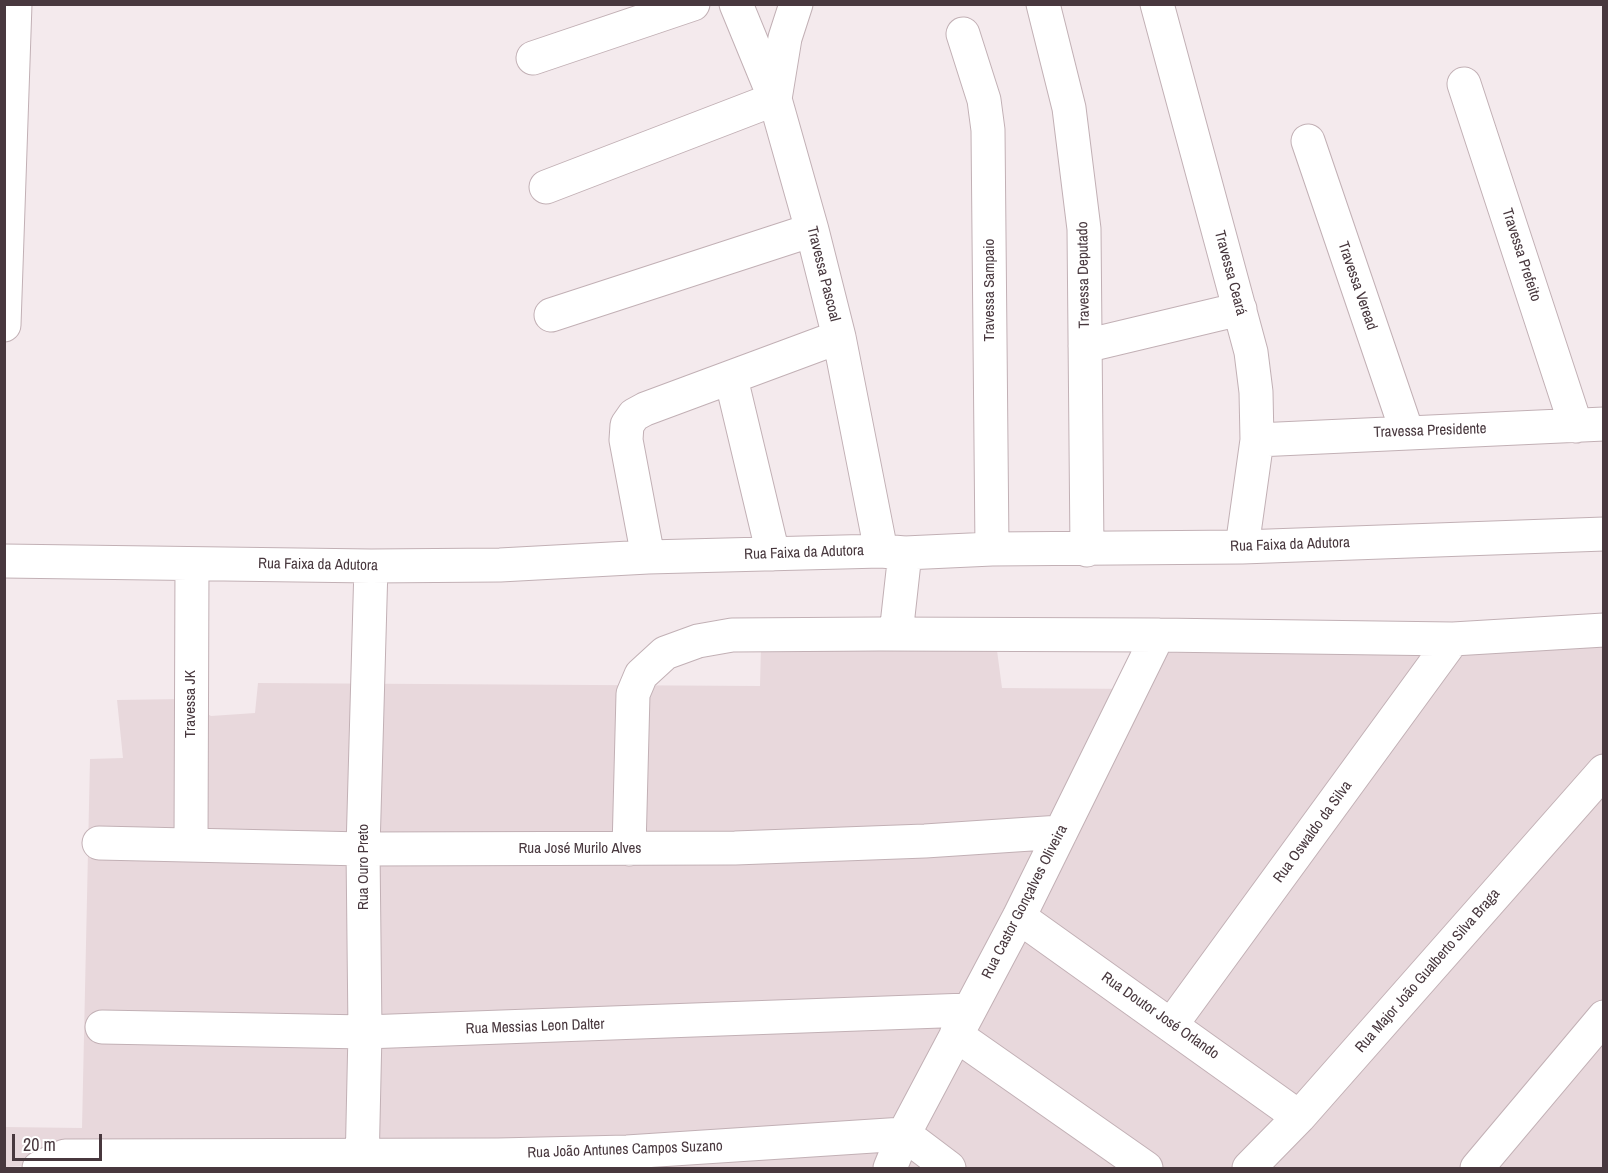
<!DOCTYPE html>
<html>
<head>
<meta charset="utf-8">
<style>
	body { margin:0 }
	#map { position:relative; width:1608px; height:1173px; overflow:hidden; background:#f4eaed; font-family:"Archivo Narrow",sans-serif }
	canvas { display:block }
	.frame { position:absolute; inset:0; border:6px solid #48383e; pointer-events:none }
	.scale { position:absolute; left:12px; top:1134px; width:90px; height:27px; box-sizing:border-box; border:3px solid #48383e; border-top:0; padding-left:8px; font-size:18px; line-height:21px; white-space:nowrap; color:#48383e; -webkit-text-stroke:4px #fff; paint-order:stroke }
</style>
</head>
<body>
<div id="map">
<canvas width="1608" height="1173"></canvas>
<div class="frame"></div>
<div class="scale">20 m</div>
</div>
<script>
const ctx = document.querySelector('canvas').getContext('2d');
ctx.lineJoin = 'round';
function fill(path, color) {
  ctx.fillStyle = color;
  ctx.fill(path, 'evenodd');
}
function poly(rows) {
  const path = new Path2D();
  for (const r of rows) {
    path.moveTo(r[0], r[1]);
    for (let i = 2; i < r.length; i += 2) path.lineTo(r[i], r[i + 1]);
  }
  return path;
}
function strokePath(path, color, width, dash) {
  ctx.strokeStyle = color;
  ctx.lineWidth = width;
  ctx.lineCap = dash ? 'butt' : 'round';
  ctx.setLineDash(dash || []);
  ctx.stroke(path);
}
function label(font, color, halo, rows, align = 'center') {
  ctx.font = font + ' "Archivo Narrow",sans-serif';
  ctx.lineWidth = 5;
  ctx.setLineDash([]);
  ctx.textBaseline = 'middle';
  ctx.strokeStyle = halo;
  ctx.fillStyle = color;
  for (const [text, x, y, turn = 0] of rows) {
    ctx.save();
    ctx.translate(x, y);
    ctx.rotate((+turn || 0) * Math.PI / 180);
    ctx.textAlign = isNaN(turn) ? turn : align;
    if (halo) ctx.strokeText(text, 0, 0);
    ctx.fillText(text, 0, 0);
    ctx.restore();
  }
}
const residential = poly([
	[996,643,1002,688,1139,689,1154,653,1603,647,1603,1168,44,1168,43,1165,5,1167,5,1127,82,1128,90,759,123,758,117,700,182,699,211,716,255,713,258,683,760,686,761,646]
]);
const minor = poly([
	[736,4,775,99,812,230,839,337,881,551],
	[1043,4,1069,108,1084,229,1087,550],
	[1157,4,1251,352,1256,392,1257,440,1242,547],
	[963,34,984,100,988,130,992,549],
	[533,58,693,4],
	[1464,84,1576,426],
	[1308,141,1407,432],
	[546,187,775,99,785,38,796,4],
	[551,315,812,230],
	[4,325,15,4],
	[1085,346,1240,309],
	[731,378,773,554],
	[1257,440,1604,424],
	[648,557,626,440,627,425,634,415,645,409,839,337],
	[4,561,371,566,500,565,648,557,881,551,905,553,992,549,1242,547,1604,534],
	[896,634,905,553],
	[99,843,363,849,735,848,925,841,1061,832],
	[191,844,192,564],
	[629,849,633,694,641,675,665,653,698,641,732,635,880,634,1158,635,1453,639,1604,630],
	[1019,917,1299,1117],
	[1172,1024,1453,639],
	[102,1027,365,1032,968,1010],
	[956,1035,1146,1168],
	[39,1168,65,1156,498,1155,627,1152,904,1134,949,1168],
	[362,1168,365,1032,363,849,371,566],
	[890,1168,904,1134,1019,917,1158,635],
	[1249,1168,1299,1117,1604,771],
	[1477,1168,1604,1017]
]);
const streetNames = [
	["Travessa Prefeito",1521,255,72],
	["Travessa Ceará",1230,273,75],
	["Travessa Pascoal",823,274,76],
	["Travessa Deputado",1084,275,-91],
	["Travessa Veread",1357,286,71],
	["Travessa Sampaio",990,290,-90],
	["Travessa Presidente",1430,431,-2],
	["Rua Faixa da Adutora",1290,545,-2],
	["Rua Faixa da Adutora",804,553,-2],
	["Rua Faixa da Adutora",318,565,1],
	["Travessa JK",191,704,-90],
	["Rua Oswaldo da Silva",1313,832,-54],
	["Rua José Murilo Alves",580,849],
	["Rua Ouro Preto",364,867,-90],
	["Rua Castor Gonçalves Oliveira",1025,902,-63],
	["Rua Major João Gualberto Silva Braga",1428,971,-49],
	["Rua Doutor José Orlando",1160,1016,35],
	["Rua Messias Leon Dalter",535,1027,-2],
	["Rua João Antunes Campos Suzano",625,1150,-2]
];
fill(residential, '#e8d8dc');
strokePath(minor, '#c2b0b5', 35);
strokePath(minor, '#fff', 33);
label('15px', '#48383e', '#fff', streetNames);
</script>
</body>
</html>
